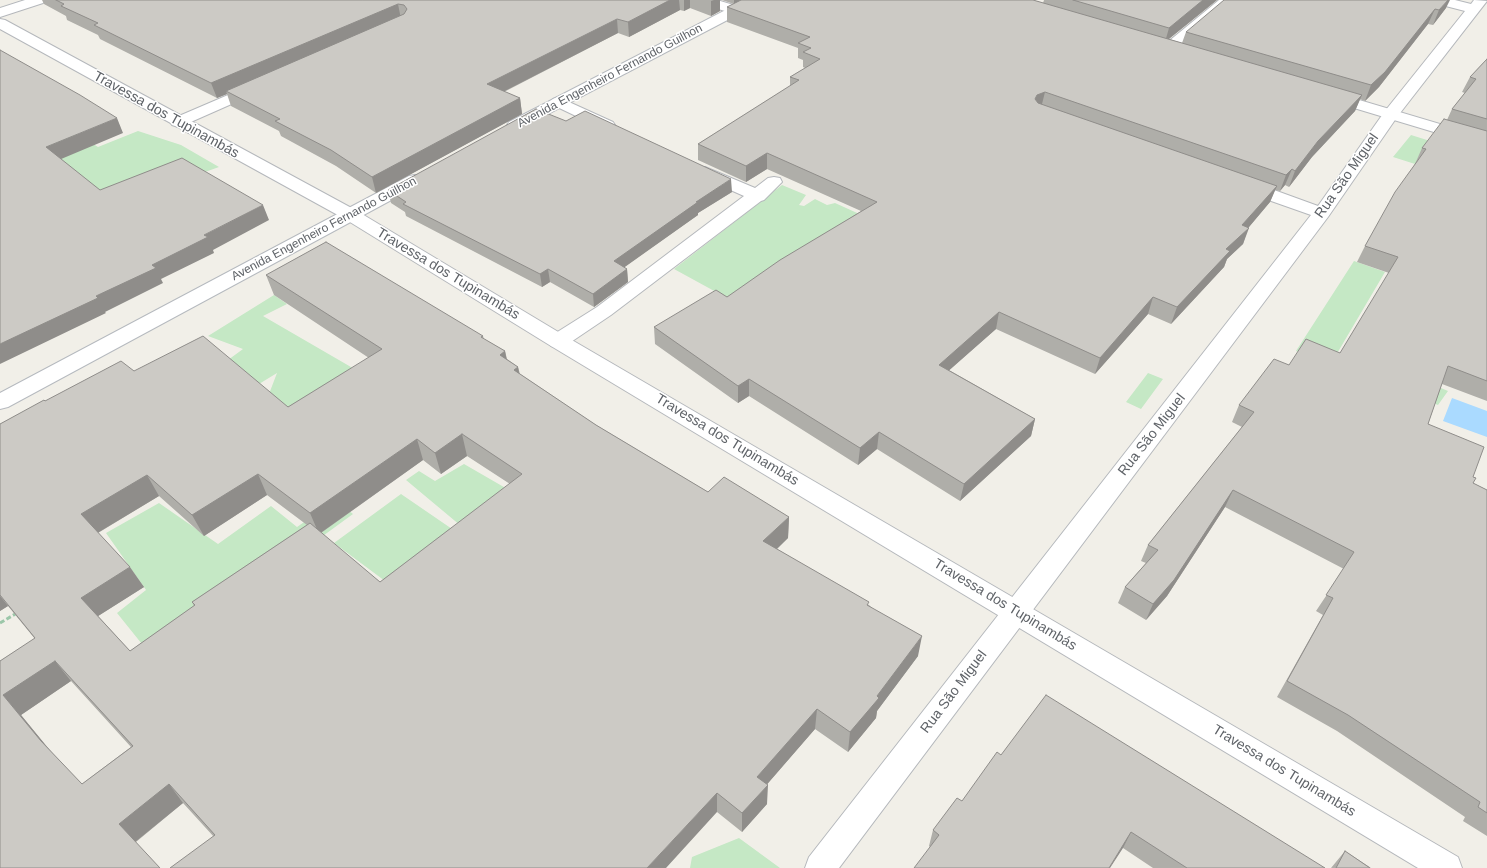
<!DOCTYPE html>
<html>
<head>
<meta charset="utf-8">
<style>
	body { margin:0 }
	canvas { display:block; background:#f1efe8 }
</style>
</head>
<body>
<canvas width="1487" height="868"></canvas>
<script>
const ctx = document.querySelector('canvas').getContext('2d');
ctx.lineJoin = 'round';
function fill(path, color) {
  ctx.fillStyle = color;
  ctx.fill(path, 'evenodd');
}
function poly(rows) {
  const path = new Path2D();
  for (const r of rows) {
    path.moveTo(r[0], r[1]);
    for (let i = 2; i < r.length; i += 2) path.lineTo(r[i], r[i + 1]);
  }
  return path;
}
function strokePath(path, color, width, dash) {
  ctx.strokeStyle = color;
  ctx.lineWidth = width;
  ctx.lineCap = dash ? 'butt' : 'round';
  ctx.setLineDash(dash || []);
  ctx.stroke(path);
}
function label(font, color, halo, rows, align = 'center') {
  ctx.font = font + ' Helvetica,sans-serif';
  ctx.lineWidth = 3;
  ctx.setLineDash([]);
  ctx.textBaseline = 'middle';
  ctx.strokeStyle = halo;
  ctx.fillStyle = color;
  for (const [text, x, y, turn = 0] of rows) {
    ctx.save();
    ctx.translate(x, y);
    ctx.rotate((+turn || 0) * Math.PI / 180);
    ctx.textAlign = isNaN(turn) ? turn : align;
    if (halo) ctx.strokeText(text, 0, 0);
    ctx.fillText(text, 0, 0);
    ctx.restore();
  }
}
const green = poly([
	[69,129,98,147,138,131,181,145,219,167,146,193,91,193,0,157],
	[1411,135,1462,151,1426,149,1415,164,1393,157],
	[782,185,806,195,799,205,804,206,815,199,827,205,835,203,866,217,738,304,674,269],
	[1354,261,1385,272,1332,362,1345,347,1448,391,1438,405,1296,351],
	[274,295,287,304,263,316,401,396,291,424,269,394,277,373,259,384,228,360,243,349,208,336],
	[1148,373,1163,379,1141,409,1126,402],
	[464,464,509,490,467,531,406,480,419,471,435,481],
	[401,494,455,531,389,584,334,543],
	[336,500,353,514,154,659,117,613,146,590,106,533,159,503,218,544,271,506,297,527],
	[739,838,780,868,690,868,692,857]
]);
const water = poly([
	[1452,398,1487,411,1487,437,1443,421]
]);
const path = poly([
	[0,623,17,613]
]);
const minor = poly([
	[25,0,45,0,43,3,0,17,0,8,25,0],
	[696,0,717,0,740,7,742,10,740,13,735,14,698,3,696,0],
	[1219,0,1234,0,1173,52,1168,53,1163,52,1161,49,1163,46,1219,0],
	[1432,0,1455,0,1471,4,1474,0,1487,1,1397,117,1328,217,839,868,805,868,809,857,1311,215,1240,190,1237,186,1240,182,1246,181,1252,182,1318,206,1385,111,1465,11,1434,3,1432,0],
	[256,83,261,85,264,88,261,91,184,125,178,127,172,125,170,122,172,119,256,83],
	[558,97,613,122,615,125,613,128,607,130,601,128,553,105,550,102,553,99,558,97],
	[705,167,755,188,768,178,774,177,780,178,782,182,764,200,761,201,611,315,565,346,558,348,551,346,548,341,551,336,597,307,744,196,699,176,697,172,699,168,705,167]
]);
const tertiary = poly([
	[0,19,5,20,357,211,565,336,1458,857,1462,868,1418,868,551,346,345,219,0,29,0,19],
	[1329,91,1487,138,1487,148,1324,99,1321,96,1324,93,1329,91]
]);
const secondary = poly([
	[745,0,762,0,760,3,521,128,515,130,509,128,507,125,509,122,745,0],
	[415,175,421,176,423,180,421,184,8,407,0,409,0,393,409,176,415,175]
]);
const wall = poly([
	[42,0,720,0,720,11,711,16,690,8,684,11,680,10,629,37,618,33,504,92,520,98,522,114,376,193,336,166,281,136,279,131,231,106,227,94,217,98,100,39,98,35,67,20,66,16,44,4],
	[722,0,1033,0,1043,3,1044,0,1217,0,1169,39,1182,43,1186,32,1446,8,1433,25,1428,24,1379,87,1365,101,1360,99,1355,111,1312,157,1289,187,1285,185,1280,191,1275,190,1270,202,1248,228,1243,244,1227,259,1224,267,1171,324,1148,314,1095,374,996,329,949,370,1035,419,1031,436,960,501,877,449,858,465,749,396,738,403,655,344,654,327,727,297,861,211,767,169,746,182,698,160,698,144,790,86,790,77,805,68,803,67,803,60,798,58,798,48,727,22,727,7,734,4],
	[1487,59,1487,401,1442,384,1428,424,1473,477,1473,483,1487,490,1487,836,1463,821,1465,817,1337,731,1277,697,1323,615,1316,611,1344,569,1225,507,1167,596,1146,620,1118,603,1125,587,1146,563,1141,561,1148,545,1242,427,1232,422,1239,405,1289,365,1340,353,1389,273,1357,262,1365,246,1415,164,1422,148,1447,120,1452,109,1465,93,1462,92,1470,77],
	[566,121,732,192,698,213,698,215,624,267,627,269,628,282,594,307,550,282,542,287,406,216,405,212,391,203,388,190],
	[266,275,483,336,484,339,505,351,507,359,518,367,520,374,596,425,708,492,789,517,788,538,777,549,869,605,918,656,877,711,876,718,848,752,815,729,767,784,767,804,742,832,717,812,214,837,183,803,136,842,0,868,0,661,35,639,8,606,0,611,0,424,45,401,134,371,288,407,369,358,274,295],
	[467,456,510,484,380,582,321,533,423,460,441,474],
	[267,495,307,525,192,602,194,606,130,651,98,616,144,587,98,533,159,496,204,536],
	[71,681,131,747,82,784,50,751,21,715],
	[1001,755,1325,868,1153,868,1123,848,930,847,929,846,933,830,962,801],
	[1345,851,1371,868,1331,868]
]);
const shadedWall = poly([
	[670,0,679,0,680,10,629,37,628,22],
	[684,0,690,0,690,8,684,11],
	[714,0,720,0,720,11,711,16,711,1],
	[734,0,742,0,734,4],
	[1203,0,1217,0,1165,42,1169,28],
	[1448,0,1450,0,1446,8,1433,25,1439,10],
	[398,4,401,19,226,91,227,94,217,98,211,83],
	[1435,9,1428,24,1379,87,1365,101,1371,85],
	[617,19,618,33,489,99,487,84],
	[1045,92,1041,108,1035,99,1037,95],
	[1362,95,1355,111,1312,157,1289,187,1295,171,1318,141],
	[520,98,522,114,376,193,372,177],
	[117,118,123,133,54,162,46,147],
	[767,153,767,169,746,182,746,166],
	[1292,169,1285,185,1280,191,1286,175],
	[731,179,732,192,698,213,698,215,615,274,614,261,696,202],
	[1277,186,1270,202,1244,233,1249,228,1243,244,1227,259,1224,267,1171,324,1177,307,1242,225],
	[263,205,269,220,213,250,214,253,161,279,163,283,105,312,106,313,0,364,0,344,96,296,204,235],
	[548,269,550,282,542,287,540,274],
	[627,269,628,282,594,307,593,294],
	[1153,297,1148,314,1095,374,1100,358],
	[999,312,996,329,936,382,939,365],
	[505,351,509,372,500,355],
	[518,367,522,388,514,370],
	[749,379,749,396,738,403,738,386],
	[1035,419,1031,436,960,501,964,484],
	[879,432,877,449,858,465,860,448],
	[462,434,467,456,441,474,435,453],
	[417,439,423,460,319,534,310,513],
	[258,474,267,495,204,536,192,515],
	[147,475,159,496,94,535,81,514],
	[1233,490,1225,507,1167,596,1146,620,1153,604],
	[789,517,788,538,763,562,763,541],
	[130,567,144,587,95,618,81,598],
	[0,596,8,606,0,611],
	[922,636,918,656,877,711,876,718,848,752,850,732],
	[55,661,71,681,21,715,58,760,41,741,3,695],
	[817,709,815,729,757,796,757,777],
	[169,784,183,803,135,842,119,824],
	[768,785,767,804,742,832,742,813],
	[717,793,717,812,666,868,647,868],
	[1131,832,1123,848,1110,868,1109,868]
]);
const building = poly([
	[56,0,670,0,628,22,617,19,487,84,520,98,372,177,331,150,275,121,280,119,226,91,404,14,407,9,404,5,398,4,211,83,94,25,98,23,61,6,64,4,56,0],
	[741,0,1033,0,1362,95,1318,141,1295,171,1292,169,1286,175,1045,92,1037,95,1035,99,1038,103,1277,186,1242,225,1249,228,1226,249,1230,251,1177,307,1153,297,1100,358,999,312,939,365,1035,419,964,484,879,432,860,448,749,379,738,386,654,327,716,290,727,297,780,260,877,202,767,153,746,166,698,144,799,80,790,77,820,59,803,52,811,48,798,43,810,37,727,7,741,0],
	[1073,0,1203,0,1169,28,1073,0],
	[1224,0,1448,0,1439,10,1435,9,1385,72,1371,85,1186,32,1224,0],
	[0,50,80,95,117,118,46,147,100,190,182,158,263,205,204,235,208,237,152,265,156,268,96,296,98,298,0,344,0,50],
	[1487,59,1487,119,1452,109,1476,79,1470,77,1487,59],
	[536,109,566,121,585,111,731,179,696,202,698,202,614,261,627,269,593,294,548,269,540,274,403,204,406,202,388,190,536,109],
	[1444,119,1487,131,1487,381,1448,366,1428,424,1484,447,1473,477,1476,478,1473,483,1487,490,1487,813,1478,807,1480,802,1348,715,1287,681,1333,598,1326,595,1354,552,1233,490,1174,580,1153,604,1125,587,1158,550,1148,545,1254,412,1239,405,1274,359,1289,365,1306,339,1340,353,1398,257,1365,246,1395,192,1426,149,1422,148,1444,119],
	[326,242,483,336,481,337,505,351,500,355,518,367,514,370,596,425,708,492,724,477,789,517,763,541,869,602,867,605,922,636,877,696,879,698,850,732,817,709,757,777,768,785,742,813,717,793,647,868,170,868,215,835,169,784,119,824,160,868,0,868,0,661,35,638,0,595,0,424,44,400,45,401,121,361,134,371,203,336,288,407,382,349,266,275,326,242],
	[462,434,522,474,380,582,310,523,192,602,195,605,130,651,81,598,130,567,81,514,147,475,192,515,258,474,310,513,417,439,435,453,462,434],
	[55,661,133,746,82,784,41,741,3,695,55,661],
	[1046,695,1325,868,1187,868,1131,832,1109,868,914,868,939,835,933,830,957,798,962,801,997,752,1001,755,1046,695],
	[1345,851,1370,868,1336,868,1345,851]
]);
const farStreetnames = [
	["Avenida Engenheiro Fernando Guilhon",610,76,-28],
	["Avenida Engenheiro Fernando Guilhon",324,229,-28]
];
const streetNames = [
	["Travessa dos Tupinambás",166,115,29],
	["Rua São Miguel",1347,176,-55],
	["Travessa dos Tupinambás",448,274,31],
	["Rua São Miguel",1152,435,-52],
	["Travessa dos Tupinambás",727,440,31],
	["Travessa dos Tupinambás",1005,605,31],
	["Rua São Miguel",954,692,-53],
	["Travessa dos Tupinambás",1284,771,31]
];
fill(green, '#c5e8c5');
fill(water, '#aadaff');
strokePath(minor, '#b5b8bc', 2);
strokePath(tertiary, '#b5b8bc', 2);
strokePath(secondary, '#b6babf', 2);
strokePath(path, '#9cc7a9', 3, [5, 2.5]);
fill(minor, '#fff');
fill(tertiary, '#fff');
fill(secondary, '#fff');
fill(wall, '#afaea9');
fill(shadedWall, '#8f8d8a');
fill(building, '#cccac5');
strokePath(building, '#8f8d8a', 1);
label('12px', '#5f6368', '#fff', farStreetnames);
label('14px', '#5f6368', '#fff', streetNames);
</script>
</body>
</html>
